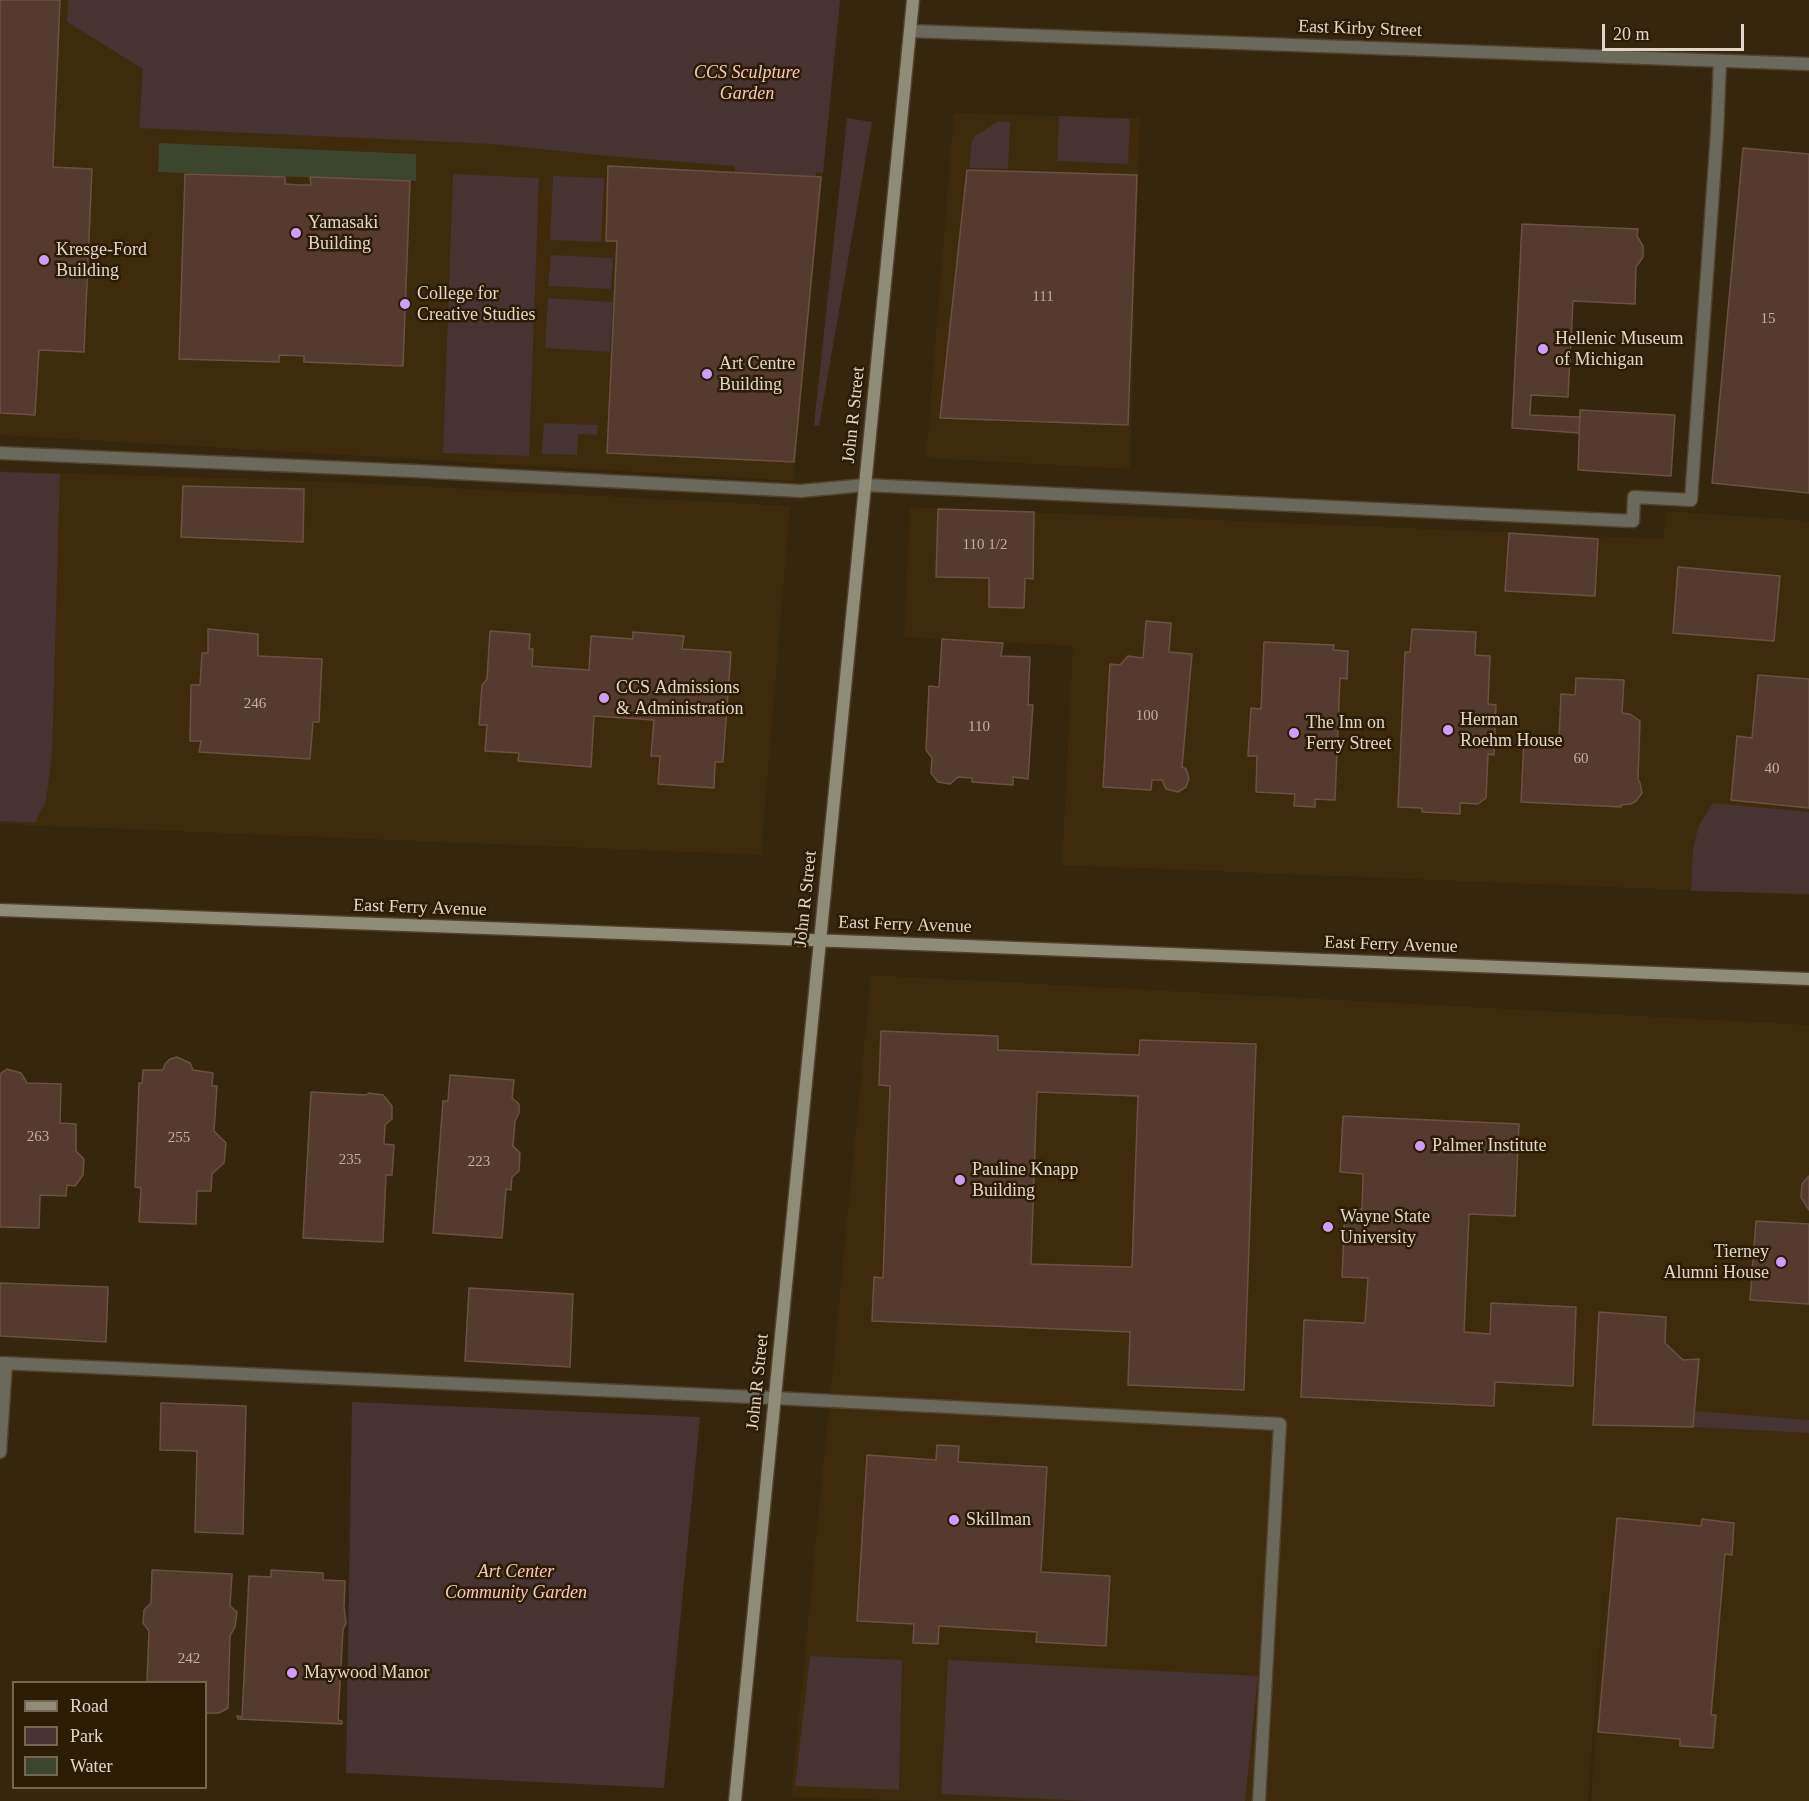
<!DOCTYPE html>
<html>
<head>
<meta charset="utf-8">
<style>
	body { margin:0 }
	#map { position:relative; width:1809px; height:1801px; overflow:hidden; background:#35260e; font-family:Georgia,serif }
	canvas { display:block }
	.legend { position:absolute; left:12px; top:1681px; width:195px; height:108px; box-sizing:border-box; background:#2b1c04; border:2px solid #746653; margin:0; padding:8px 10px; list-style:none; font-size:18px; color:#e1d6c9 }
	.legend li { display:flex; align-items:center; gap:12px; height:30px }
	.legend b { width:30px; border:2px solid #746653 }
	.scale { position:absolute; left:1602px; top:24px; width:142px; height:27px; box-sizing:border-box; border:3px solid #e1d6c9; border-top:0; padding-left:8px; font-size:18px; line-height:21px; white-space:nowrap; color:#e1d6c9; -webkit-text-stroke:4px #2b1c04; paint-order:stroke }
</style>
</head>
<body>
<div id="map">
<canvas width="1809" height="1801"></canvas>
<ul class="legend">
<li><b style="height:8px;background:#8f8c78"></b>Road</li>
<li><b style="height:16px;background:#463332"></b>Park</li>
<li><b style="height:16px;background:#3c462d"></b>Water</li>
</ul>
<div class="scale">20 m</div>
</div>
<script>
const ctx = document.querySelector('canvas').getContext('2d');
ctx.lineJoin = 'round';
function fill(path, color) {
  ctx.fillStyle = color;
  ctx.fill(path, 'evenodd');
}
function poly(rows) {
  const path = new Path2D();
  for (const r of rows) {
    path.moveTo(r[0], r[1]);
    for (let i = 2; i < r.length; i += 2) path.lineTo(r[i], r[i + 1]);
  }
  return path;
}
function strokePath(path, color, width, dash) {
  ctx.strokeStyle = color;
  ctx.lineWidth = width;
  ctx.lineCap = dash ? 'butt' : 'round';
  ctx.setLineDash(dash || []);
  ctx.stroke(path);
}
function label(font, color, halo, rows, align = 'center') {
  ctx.font = font + ' Georgia,serif';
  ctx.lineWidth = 5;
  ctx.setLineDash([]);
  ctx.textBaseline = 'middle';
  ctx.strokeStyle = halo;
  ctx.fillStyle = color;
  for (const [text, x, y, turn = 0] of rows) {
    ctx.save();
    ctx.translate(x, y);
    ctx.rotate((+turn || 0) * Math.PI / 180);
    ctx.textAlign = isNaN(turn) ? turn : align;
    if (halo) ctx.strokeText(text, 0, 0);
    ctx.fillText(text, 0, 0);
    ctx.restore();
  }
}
const built = poly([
	[0,0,840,0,793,481,0,435],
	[954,113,1140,118,1130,469,926,458],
	[0,471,336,482,790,506,761,855,0,824],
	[910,507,1663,539,1666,511,1809,521,1809,895,1062,865,1073,646,904,637],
	[871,975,1809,1025,1809,1801,1591,1801,1606,1567,1588,1801,930,1801,791,1797]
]);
const green = poly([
	[68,0,840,0,823,173,816,172,816,177,735,173,735,166,608,156,492,144,139,128,143,69,67,22],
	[1059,116,1130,119,1128,164,1057,161],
	[847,118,872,122,819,426,814,425],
	[999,121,1010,122,1008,169,969,168,972,140,976,135],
	[453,174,539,178,529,456,443,453],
	[553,176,604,178,601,242,550,240],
	[551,255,613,258,611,289,548,286],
	[548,298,613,302,610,352,545,348],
	[544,423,598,425,597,435,578,434,577,455,542,454],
	[0,472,60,474,52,755,46,801,35,823,0,821],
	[1713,803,1809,812,1809,894,1691,891,1693,850,1698,827],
	[352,1402,700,1417,664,1788,346,1773],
	[1695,1411,1809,1420,1809,1433,1693,1427],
	[810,1656,902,1660,899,1790,795,1786],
	[948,1660,1258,1676,1245,1801,1087,1801,941,1794]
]);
const water = poly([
	[159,143,416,154,416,181,158,172]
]);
const building = poly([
	[0,0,60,0,53,167,92,169,84,352,39,350,35,415,0,413,0,0],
	[1743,148,1809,154,1809,493,1712,483,1743,148],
	[608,166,821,177,794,462,607,453,617,241,606,241,608,166],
	[967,170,1137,175,1128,425,940,418,967,170],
	[185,174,285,177,285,184,298,185,311,185,310,177,410,181,403,366,304,362,304,356,279,355,279,362,179,359,185,174],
	[1522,224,1638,229,1637,236,1643,246,1643,257,1636,267,1635,304,1573,301,1568,397,1531,395,1530,415,1580,417,1579,433,1512,428,1522,224],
	[1580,410,1675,415,1671,476,1578,470,1580,410],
	[183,486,304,489,303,542,181,537,183,486],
	[938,509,1034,512,1033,579,1025,578,1024,608,989,607,989,578,936,577,938,509],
	[1509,533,1598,539,1595,596,1505,591,1509,533],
	[1678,567,1780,576,1774,641,1673,633,1678,567],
	[1146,621,1171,623,1169,652,1192,654,1182,767,1186,769,1189,779,1186,787,1178,792,1166,789,1162,780,1152,780,1151,790,1103,787,1110,664,1120,665,1128,656,1143,658,1146,621],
	[208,629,258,634,258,656,322,659,319,722,313,722,310,759,199,752,201,741,190,741,191,685,200,685,202,653,208,653,208,629],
	[1412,629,1476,632,1475,655,1490,656,1488,704,1496,705,1494,755,1488,754,1486,798,1478,804,1460,803,1460,814,1422,812,1422,808,1398,807,1405,652,1410,652,1412,629],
	[490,631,530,634,529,649,533,649,532,666,589,670,591,636,633,639,633,632,684,636,682,649,731,652,723,762,715,762,714,788,658,784,660,756,651,756,654,720,594,716,591,767,518,761,519,753,485,751,487,725,479,725,482,685,487,679,490,631],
	[942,639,1003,643,1001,656,1030,657,1028,705,1033,705,1028,779,1013,777,1013,785,972,782,972,778,958,777,950,784,938,782,931,773,932,758,926,750,929,686,939,687,942,639],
	[1264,642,1334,645,1333,650,1348,651,1347,679,1340,678,1335,800,1315,799,1315,807,1294,806,1295,794,1256,792,1257,756,1248,756,1251,708,1261,709,1264,642],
	[1758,675,1809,679,1809,808,1731,800,1737,736,1752,738,1758,675],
	[1576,678,1624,680,1622,713,1630,714,1640,721,1638,779,1640,783,1642,793,1636,801,1631,804,1621,805,1621,807,1521,802,1524,737,1559,739,1561,694,1575,695,1576,678],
	[881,1031,998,1036,998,1050,1139,1055,1140,1040,1256,1044,1244,1390,1128,1385,1130,1332,872,1321,874,1277,883,1278,890,1086,879,1085,881,1031],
	[1037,1092,1138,1096,1132,1267,1031,1264,1037,1092],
	[177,1057,190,1063,193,1070,213,1073,212,1086,217,1086,214,1131,226,1143,224,1163,212,1174,211,1191,197,1191,196,1224,139,1222,141,1188,135,1187,139,1083,142,1083,143,1070,163,1070,165,1064,170,1059,177,1057],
	[7,1069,21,1073,27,1083,61,1084,60,1123,76,1124,76,1151,84,1159,83,1175,75,1186,67,1185,66,1196,40,1195,39,1228,0,1227,0,1074,7,1069],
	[450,1075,514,1080,512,1098,519,1104,519,1113,515,1121,513,1146,520,1153,519,1171,512,1177,511,1190,506,1189,502,1238,433,1233,443,1101,448,1101,450,1075],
	[311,1092,366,1095,369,1093,383,1095,392,1106,392,1119,385,1125,384,1144,394,1145,392,1175,386,1175,383,1242,303,1238,311,1092],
	[1343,1116,1519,1124,1515,1216,1469,1214,1464,1332,1490,1334,1491,1303,1576,1307,1573,1386,1495,1382,1494,1406,1301,1397,1304,1320,1365,1323,1368,1278,1342,1277,1345,1209,1362,1209,1363,1174,1340,1172,1343,1116],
	[1809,1176,1809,1210,1801,1197,1802,1184,1809,1176],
	[1756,1221,1809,1224,1809,1304,1750,1300,1756,1221],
	[0,1283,108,1287,106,1342,0,1336,0,1283],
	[469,1288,573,1294,570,1367,465,1361,469,1288],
	[1599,1312,1666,1317,1665,1343,1683,1360,1699,1359,1693,1427,1593,1425,1599,1312],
	[161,1403,246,1406,243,1534,195,1532,197,1451,160,1450,161,1403],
	[937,1445,959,1446,958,1462,1047,1467,1041,1572,1110,1576,1106,1646,1036,1642,1037,1632,939,1626,938,1644,913,1643,914,1624,857,1621,867,1455,936,1460,937,1445],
	[1617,1518,1701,1526,1702,1519,1734,1523,1732,1555,1725,1554,1711,1715,1716,1715,1713,1748,1680,1746,1680,1739,1598,1732,1617,1518],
	[152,1570,232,1574,230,1606,237,1612,235,1627,230,1636,228,1708,219,1713,206,1713,206,1682,147,1682,149,1631,143,1623,144,1610,151,1603,152,1570],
	[271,1570,323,1573,323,1580,345,1581,344,1607,346,1623,343,1630,338,1720,342,1721,342,1724,238,1719,237,1716,242,1717,249,1576,271,1577,271,1570]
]);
const lane = poly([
	[0,453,414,471,801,491,865,485,1633,521,1634,497,1691,500,1717,133,1720,61],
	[0,1363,775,1398,1280,1424,1259,1801],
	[0,1452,6,1363]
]);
const street = poly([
	[911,31,1809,64]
]);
const secondary = poly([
	[0,910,864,942,1809,979],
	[735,1801,913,0]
]);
const markers = [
	[296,233,6,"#d09dff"],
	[44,260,6,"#d09dff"],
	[405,304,6,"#d09dff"],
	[1543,349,6,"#d09dff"],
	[707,374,6,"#d09dff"],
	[604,698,6,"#d09dff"],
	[1448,730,6,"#d09dff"],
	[1294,733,6,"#d09dff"],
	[1420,1146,6,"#d09dff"],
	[960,1180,6,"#d09dff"],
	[1328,1227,6,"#d09dff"],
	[1781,1262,6,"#d09dff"],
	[954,1520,6,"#d09dff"],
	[292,1673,6,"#d09dff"]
];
const numberNames = [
	["111",1043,297],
	["15",1768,319],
	["110 1/2",985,545],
	["246",255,704],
	["100",1147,716],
	["110",979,727],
	["60",1581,759],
	["40",1772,769],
	["263",38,1137],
	["255",179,1138],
	["235",350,1160],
	["223",479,1162],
	["242",189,1659]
];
const streetNames = [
	["East Kirby Street",1360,29,2],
	["John R Street",854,415,-84],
	["John R Street",806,899,-84],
	["East Ferry Avenue",420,908,2],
	["East Ferry Avenue",905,925,2],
	["East Ferry Avenue",1391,945,2],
	["John R Street",758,1382,-84]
];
const parkNames = [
	["CCS Sculpture",747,73],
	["Garden",747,94],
	["Art Center",516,1572],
	["Community Garden",516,1593]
];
const poiNames = [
	["Yamasaki",308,223],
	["Building",308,244],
	["Kresge-Ford",56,250],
	["Building",56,271],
	["College for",417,294],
	["Creative Studies",417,315],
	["Hellenic Museum",1555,339],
	["of Michigan",1555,360],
	["Art Centre",719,364],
	["Building",719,385],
	["CCS Admissions",616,688],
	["& Administration",616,709],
	["Herman",1460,720],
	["Roehm House",1460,741],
	["The Inn on",1306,723],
	["Ferry Street",1306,744],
	["Palmer Institute",1432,1146],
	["Pauline Knapp",972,1170],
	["Building",972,1191],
	["Wayne State",1340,1217],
	["University",1340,1238],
	["Tierney",1769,1252,"right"],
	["Alumni House",1769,1273,"right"],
	["Skillman",966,1520],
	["Maywood Manor",304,1673]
];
fill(built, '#3e2b0b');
fill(green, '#463332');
fill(water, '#3c462d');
fill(building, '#543b2d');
strokePath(building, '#6c5142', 1.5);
strokePath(lane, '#51422c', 15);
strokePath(street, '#51422c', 15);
strokePath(secondary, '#51422c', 15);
strokePath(lane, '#6a695c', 12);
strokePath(street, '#6a695c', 12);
strokePath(secondary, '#8f8c78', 12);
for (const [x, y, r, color] of markers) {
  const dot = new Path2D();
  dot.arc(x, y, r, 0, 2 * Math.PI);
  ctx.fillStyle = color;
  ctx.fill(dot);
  strokePath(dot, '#2b1c04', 2);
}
label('15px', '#beafa2', null, numberNames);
label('18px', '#e1d6c9', '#2b1c04', streetNames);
label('italic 18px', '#f8c6c1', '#2b1c04', parkNames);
label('18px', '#e1d6c9', '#2b1c04', poiNames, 'left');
</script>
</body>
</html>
